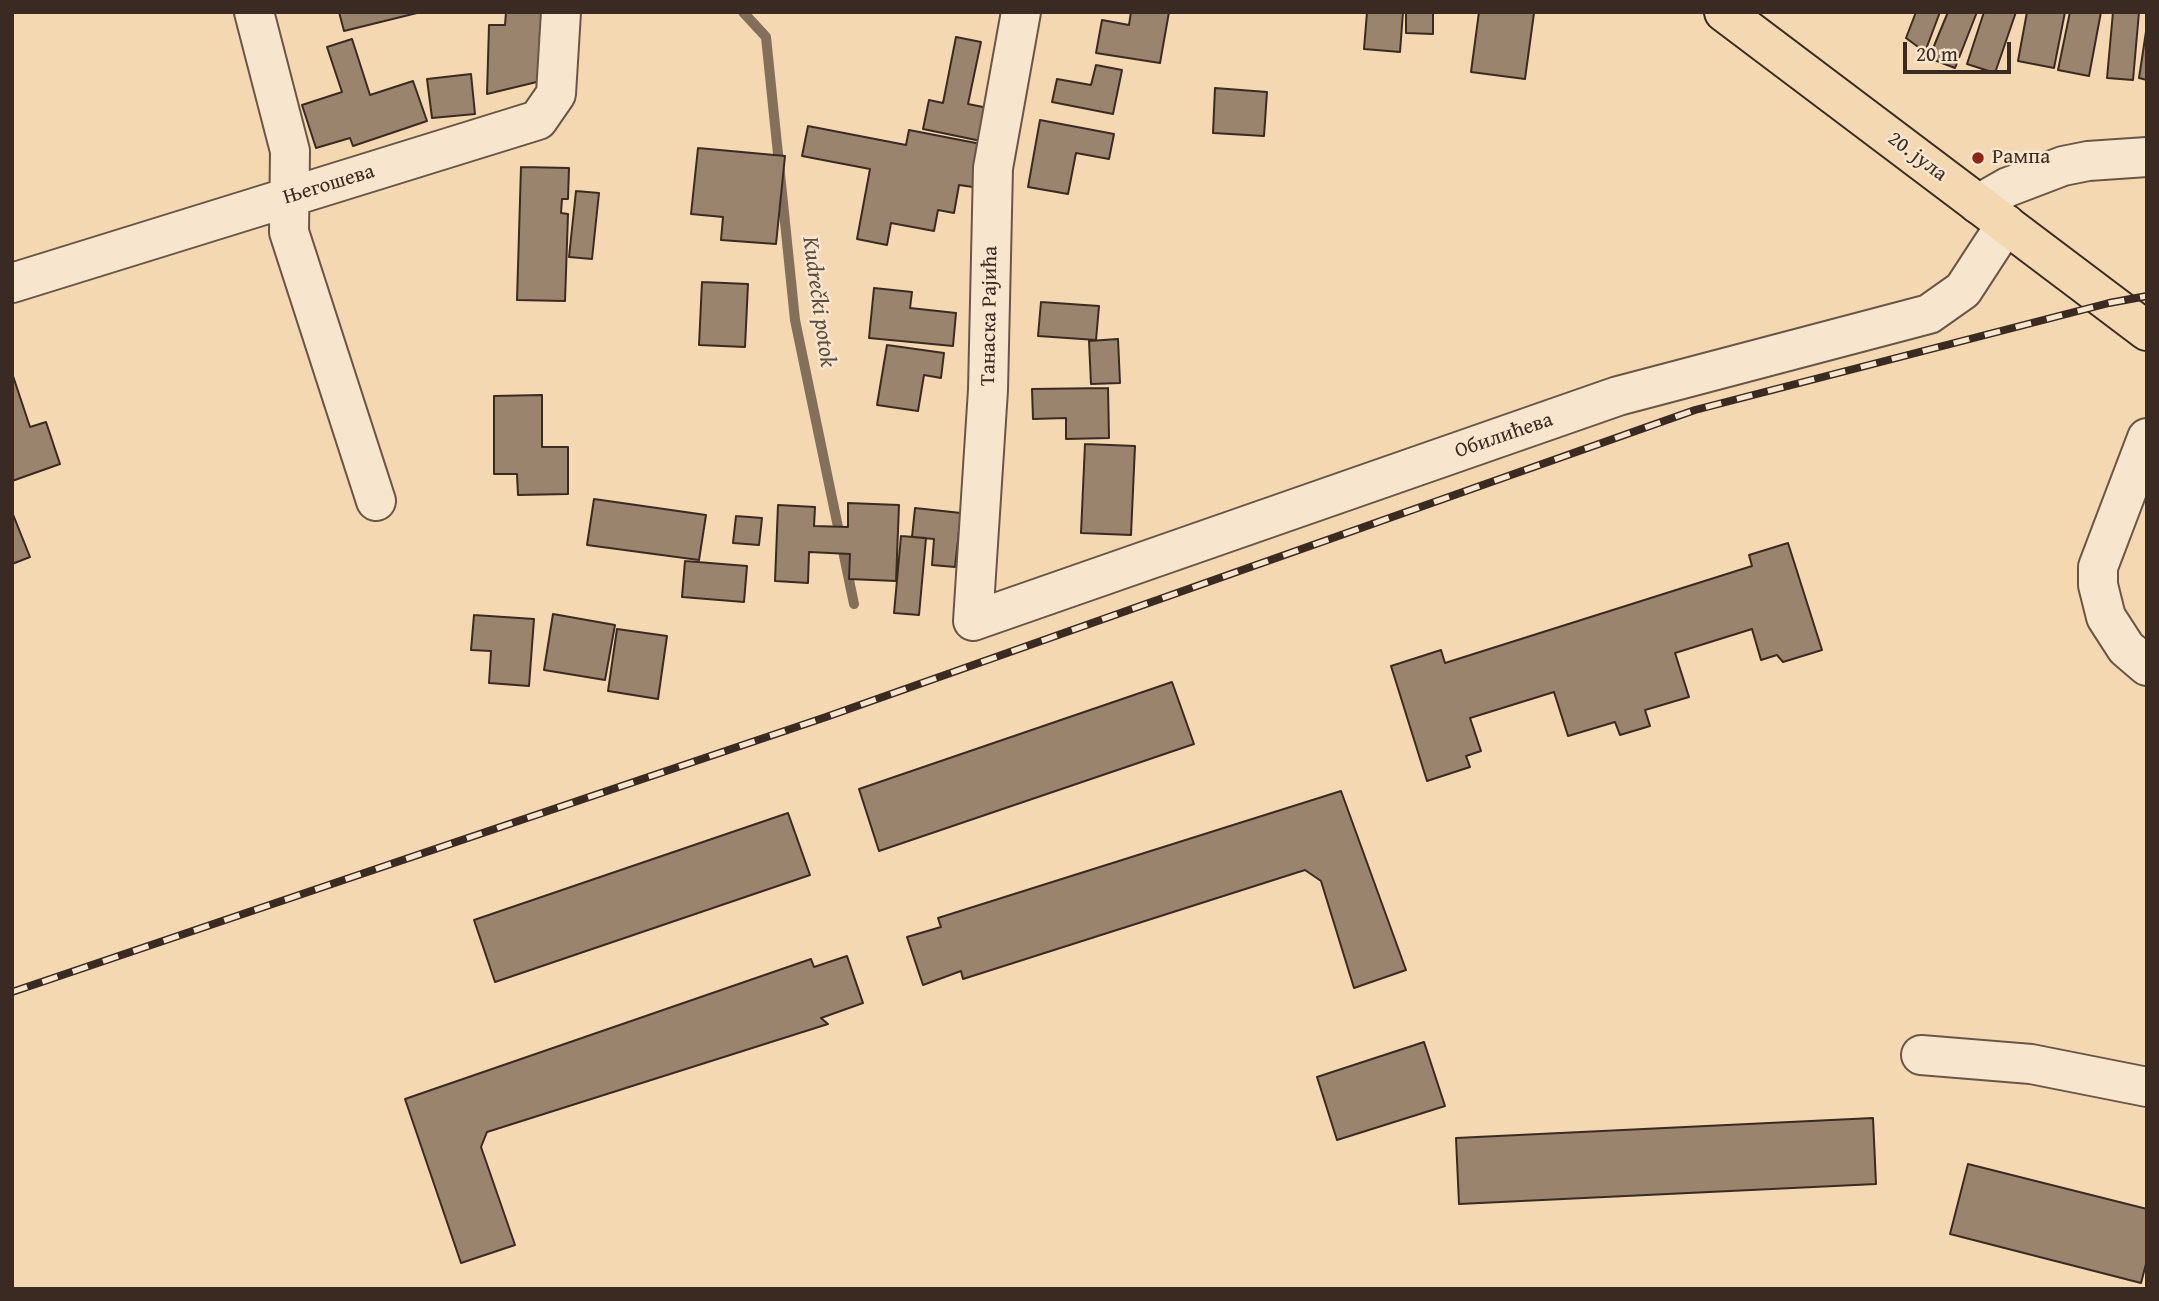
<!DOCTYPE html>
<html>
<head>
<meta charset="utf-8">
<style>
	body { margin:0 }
	#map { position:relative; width:2159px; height:1301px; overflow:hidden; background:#f3d8b2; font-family:"Gentium Book Plus",serif }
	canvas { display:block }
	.frame { position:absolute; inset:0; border:14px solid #3b2a22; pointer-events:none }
	.scale { position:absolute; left:1903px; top:42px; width:108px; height:32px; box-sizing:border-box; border:4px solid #3b2a22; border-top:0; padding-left:9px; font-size:21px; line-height:24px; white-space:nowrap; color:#3b2a22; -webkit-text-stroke:5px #f7e6cd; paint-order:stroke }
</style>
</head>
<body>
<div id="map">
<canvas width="2159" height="1301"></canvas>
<div class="frame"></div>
<div class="scale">20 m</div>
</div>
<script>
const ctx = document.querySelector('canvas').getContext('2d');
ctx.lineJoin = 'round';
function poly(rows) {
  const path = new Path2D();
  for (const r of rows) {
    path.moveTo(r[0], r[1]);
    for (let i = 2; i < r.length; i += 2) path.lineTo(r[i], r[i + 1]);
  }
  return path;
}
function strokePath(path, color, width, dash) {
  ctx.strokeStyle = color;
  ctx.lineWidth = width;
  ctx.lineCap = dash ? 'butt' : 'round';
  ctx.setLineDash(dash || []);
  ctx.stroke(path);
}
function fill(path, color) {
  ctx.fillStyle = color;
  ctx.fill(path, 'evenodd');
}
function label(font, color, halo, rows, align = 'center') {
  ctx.font = font + ' "Gentium Book Plus",serif';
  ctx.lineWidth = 5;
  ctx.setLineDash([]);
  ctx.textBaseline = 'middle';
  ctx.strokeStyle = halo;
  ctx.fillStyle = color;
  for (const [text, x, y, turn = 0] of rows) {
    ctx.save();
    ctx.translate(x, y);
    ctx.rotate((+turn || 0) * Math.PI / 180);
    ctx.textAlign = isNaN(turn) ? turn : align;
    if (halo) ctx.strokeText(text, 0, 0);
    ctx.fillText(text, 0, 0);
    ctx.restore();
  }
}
const stream = poly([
	[743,12,766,37,795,320,854,604]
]);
const building = poly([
	[339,12,421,12,344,31,339,12],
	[506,12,547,12,545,80,487,94,489,25,505,25,506,12],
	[1131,12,1169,12,1160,63,1096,53,1102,20,1129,25,1131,12],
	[1367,12,1403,12,1400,52,1364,49,1367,12],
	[1406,12,1433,12,1433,34,1406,33,1406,12],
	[1479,12,1534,13,1525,79,1471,72,1479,12],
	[1916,12,1940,12,1925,52,1906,38,1916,12],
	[1948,12,1977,12,1955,68,1929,58,1948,12],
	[1984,12,2016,12,1995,73,1967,64,1984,12],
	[2027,12,2065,12,2054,68,2018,61,2027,12],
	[2070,12,2101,12,2089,76,2058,70,2070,12],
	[2113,12,2139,12,2133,80,2107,78,2113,12],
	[2147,25,2147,80,2139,78,2147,25],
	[956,37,981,42,968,104,988,108,981,141,923,129,929,100,943,103,956,37],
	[352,39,370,95,413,81,427,121,353,146,350,138,316,148,302,105,342,92,327,47,352,39],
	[1096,65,1122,70,1113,114,1052,102,1057,79,1091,85,1096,65],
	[471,74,475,114,432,118,427,79,471,74],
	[1215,88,1267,92,1264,136,1213,133,1215,88],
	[1040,120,1114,134,1109,159,1076,153,1068,194,1028,187,1040,120],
	[808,126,906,145,909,130,981,144,973,187,959,185,954,213,938,210,934,231,891,223,887,245,857,239,870,169,802,156,808,126],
	[698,148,785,156,776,244,721,240,723,217,691,214,698,148],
	[521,167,569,168,568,199,562,199,561,213,568,214,565,301,517,300,521,167],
	[576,191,599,193,592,259,569,257,576,191],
	[702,282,748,284,745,347,699,345,702,282],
	[874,288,912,292,910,308,956,313,953,346,869,338,874,288],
	[1041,302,1099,306,1096,340,1038,336,1041,302],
	[1118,339,1120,383,1091,384,1089,341,1118,339],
	[887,345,944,353,941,378,924,375,918,411,877,405,887,345],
	[12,373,30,427,46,422,60,464,12,481,12,373],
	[1108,388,1109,438,1066,439,1066,418,1033,419,1032,389,1108,388],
	[542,395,542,447,568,447,568,494,518,495,517,474,494,474,494,396,542,395],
	[1085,444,1135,446,1131,535,1081,533,1085,444],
	[594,499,706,515,699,560,587,545,594,499],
	[848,503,899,505,896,581,849,579,850,554,809,552,808,583,775,581,778,505,815,507,814,526,848,527,848,503],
	[915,508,961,513,955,567,932,565,934,539,912,537,915,508],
	[12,512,30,557,12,564,12,512],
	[736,516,762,518,759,545,733,543,736,516],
	[901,536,926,538,919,615,894,613,901,536],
	[1788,543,1822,650,1783,662,1777,655,1761,660,1752,629,1675,653,1689,697,1645,710,1650,726,1620,735,1615,722,1568,736,1554,692,1470,718,1481,751,1466,756,1470,767,1427,781,1391,666,1441,650,1445,663,1752,566,1749,555,1788,543],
	[685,561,747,566,744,602,682,597,685,561],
	[553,614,615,625,605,680,544,670,553,614],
	[474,615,534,619,529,686,489,683,491,651,471,650,474,615],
	[617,629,667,636,658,699,608,691,617,629],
	[1172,682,1194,744,879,851,859,789,1172,682],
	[1341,791,1406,970,1354,988,1321,881,1305,870,963,979,961,971,923,985,907,937,941,927,938,918,1341,791],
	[788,813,810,875,495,982,474,920,788,813],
	[847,956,863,1003,821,1018,828,1024,487,1132,481,1147,515,1245,461,1263,405,1099,811,959,814,967,847,956],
	[1424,1042,1445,1106,1337,1140,1317,1077,1424,1042],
	[1873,1118,1876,1184,1459,1204,1456,1138,1873,1118],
	[1968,1164,2147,1209,2147,1260,2141,1283,1950,1234,1968,1164]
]);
const minor = poly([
	[254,12,290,151,289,232,376,501],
	[1021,12,993,168,988,390,973,621,1618,396,1929,314,1963,290,2006,224],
	[1978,204,2008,187,2063,166,2088,161,2147,157],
	[12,283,538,120,556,94,561,12],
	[2147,438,2098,567,2098,585,2106,617,2126,648,2147,666],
	[1921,1055,2031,1064,2147,1087]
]);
const major = poly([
	[1724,12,2147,331]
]);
const rail = poly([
	[12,992,826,717,1695,410,2109,303,2147,296]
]);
const markers = [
	[1978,158,7,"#8f2418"]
];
const streetNames = [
	["20. јула",1917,157,37],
	["Његошева",329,185,-17],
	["Танаска Рајића",990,316,-89],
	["Обилићева",1504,436,-19]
];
const poiNames = [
	["Рампа",1992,158]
];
const waterNames = [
	["Kudrečki potok",818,302,82]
];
strokePath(stream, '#846f5b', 10);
fill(building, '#9b846d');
strokePath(building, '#3b2a22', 2);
strokePath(minor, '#695646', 42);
strokePath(major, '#3b2a22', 42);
strokePath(minor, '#f7e6cd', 38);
strokePath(major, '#f3d8b2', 38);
strokePath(rail, '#3b2a22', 8);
strokePath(rail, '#f7e6cd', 5, [16]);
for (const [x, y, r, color] of markers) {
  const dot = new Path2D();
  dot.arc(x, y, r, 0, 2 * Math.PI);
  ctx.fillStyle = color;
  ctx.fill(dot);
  strokePath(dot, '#f7e6cd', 2.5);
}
label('21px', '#3b2a22', '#f7e6cd', streetNames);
label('21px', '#3b2a22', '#f7e6cd', poiNames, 'left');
label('italic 23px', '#5f4c3e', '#f7e6cd', waterNames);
</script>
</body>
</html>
